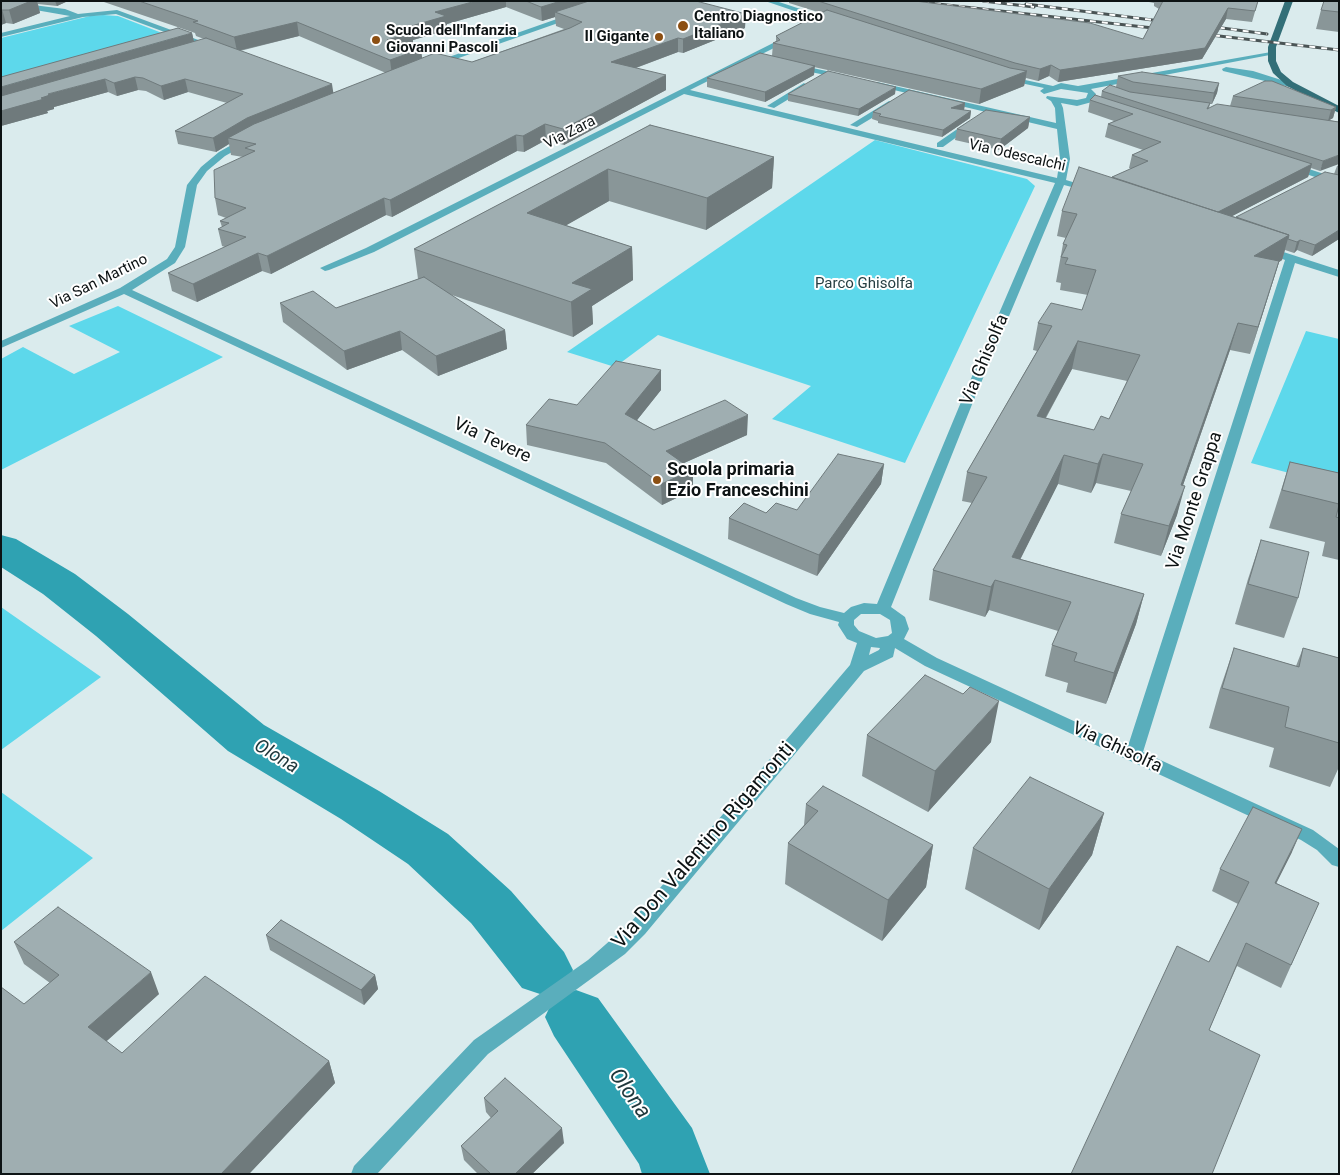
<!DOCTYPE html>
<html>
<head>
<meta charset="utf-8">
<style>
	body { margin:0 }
	#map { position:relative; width:1340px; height:1175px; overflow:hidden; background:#daebed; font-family:Roboto,sans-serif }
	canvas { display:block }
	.frame { position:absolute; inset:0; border:2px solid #0d1314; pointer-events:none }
</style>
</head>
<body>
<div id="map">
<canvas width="1340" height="1175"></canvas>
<div class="frame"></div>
</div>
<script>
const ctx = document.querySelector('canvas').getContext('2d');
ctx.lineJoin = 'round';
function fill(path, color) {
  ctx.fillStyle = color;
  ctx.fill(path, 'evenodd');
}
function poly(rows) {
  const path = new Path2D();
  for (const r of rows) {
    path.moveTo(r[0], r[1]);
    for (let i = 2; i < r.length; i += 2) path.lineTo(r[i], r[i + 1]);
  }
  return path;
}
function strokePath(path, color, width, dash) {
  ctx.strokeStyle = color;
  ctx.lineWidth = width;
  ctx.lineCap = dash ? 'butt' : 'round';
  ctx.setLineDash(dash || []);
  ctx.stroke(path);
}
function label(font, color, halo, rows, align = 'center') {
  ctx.font = font + ' Roboto,sans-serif';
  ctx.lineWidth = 4;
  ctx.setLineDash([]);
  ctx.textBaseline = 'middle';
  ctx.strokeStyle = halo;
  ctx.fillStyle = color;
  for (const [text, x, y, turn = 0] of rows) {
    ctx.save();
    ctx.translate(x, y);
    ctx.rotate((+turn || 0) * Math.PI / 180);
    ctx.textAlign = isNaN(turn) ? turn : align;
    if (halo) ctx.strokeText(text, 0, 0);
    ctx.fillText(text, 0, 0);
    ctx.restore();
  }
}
const green = poly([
	[103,15,118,16,175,38,1,87,1,38,90,16],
	[875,140,1027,179,1035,186,905,463,772,419,811,386,658,335,615,367,567,352],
	[118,306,223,357,1,470,1,359,23,347,74,374,120,352,69,326],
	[1306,331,1339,339,1339,486,1251,463],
	[1,607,101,677,1,750],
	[1,792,93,858,1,931]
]);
const river = poly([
	[1,535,16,539,75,574,128,614,264,725,379,791,448,834,511,891,564,952,573,970,564,988,543,995,522,988,471,923,408,864,341,819,228,751,96,636,43,594,1,567,1,535],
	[576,990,598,998,692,1128,710,1174,642,1174,639,1164,554,1036,545,1017,554,998,576,990]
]);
const minor = poly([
	[1,1,65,9,78,14,117,10,220,48,213,50,116,14,83,17,1,37,1,33,70,16,1,4,1,1],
	[765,1,776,1,840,22,833,24,765,1],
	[571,14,578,16,436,66,429,64,571,14],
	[791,34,795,36,794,38,690,90,1057,178,1060,159,1057,129,873,85,877,82,1056,123,1055,108,1051,101,1046,98,1047,96,1077,100,1086,98,1088,93,1061,89,1044,94,1040,91,1044,88,1002,79,1002,75,1053,86,1061,83,1078,86,1271,52,1275,54,1091,89,1096,94,1092,102,1077,106,1061,103,1063,108,1070,159,1066,180,1096,189,1091,192,1064,185,973,402,891,607,905,617,909,629,904,639,937,658,1128,746,1285,260,1259,249,1260,247,1268,247,1339,270,1339,277,1295,263,1143,752,1313,830,1339,849,1339,867,1332,865,1317,850,1301,840,925,666,895,648,893,657,864,671,645,934,625,954,488,1054,377,1174,351,1174,354,1166,474,1040,588,960,631,922,850,665,857,643,847,639,838,625,839,622,810,614,786,604,124,294,1,348,1,341,120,288,167,259,175,247,187,185,201,167,219,152,244,138,250,138,250,142,225,156,207,171,197,185,185,247,175,263,132,290,796,598,820,607,844,613,851,607,864,603,877,604,961,402,1055,183,684,94,374,252,329,270,325,271,320,268,366,248,791,34],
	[861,614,880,614,890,620,892,633,888,636,876,638,859,631,854,625,854,620,861,614],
	[871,647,880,648,879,650,869,655,871,647],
	[794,64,845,75,849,77,845,79,791,68,791,64,794,64],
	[1226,67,1253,71,1294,84,1290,87,1223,71,1222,69,1226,67],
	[804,83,808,86,807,88,774,108,767,106,804,83],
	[889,101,892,102,892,106,857,127,850,125,889,101],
	[969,121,976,123,943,147,937,147,937,143,969,121],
	[1291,163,1339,179,1339,185,1288,168,1286,166,1291,163]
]);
const major = poly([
	[1285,1,1293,1,1276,47,1276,61,1281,72,1293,82,1339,106,1339,113,1287,86,1273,73,1268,61,1268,47,1285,1]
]);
const rail = poly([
	[911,1,1162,29],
	[983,1,1034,7],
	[1026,4,1168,22],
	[1207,26,1267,34],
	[1202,34,1339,50]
]);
const wall = poly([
	[1,1,68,1,57,6,38,4,40,13,13,24,6,23,1,25],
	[101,1,696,1,745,28,683,53,678,52,636,68,666,90,564,145,546,140,524,152,517,151,392,217,386,215,271,274,262,271,197,302,172,291,168,273,225,247,222,246,218,229,222,227,220,221,226,218,218,215,215,198,243,157,231,155,229,144,216,152,178,144,175,131,227,103,188,92,164,100,146,91,138,90,117,96,108,92,54,107,54,109,47,111,48,113,1,126,192,33,194,42,204,39,196,36,195,33],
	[506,7,542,21,555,17,556,26,564,29,472,62,422,58,413,47,413,40,447,30,447,24],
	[299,36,386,73,333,93,240,51],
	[789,1,923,1,922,2,1143,39,1159,9,1154,6,1154,3,1144,1,1258,1,1252,22,1226,19,1202,59,1058,82,1049,76,1038,81,1026,78,1024,86,979,104,814,67,814,75,765,102,707,87,707,78,772,56,773,43,776,41,776,36,821,13,789,3],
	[1339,1,1339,32,1316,29,1321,10],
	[1118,76,1219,83,1217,93,1212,104,1210,104,1209,108,1230,106,1233,96,1336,107,1333,118,1329,120,1339,122,1320,171,1311,168,1308,177,1232,216,1236,217,1334,174,1337,166,1339,165,1339,239,1312,256,1297,250,1294,253,1285,250,1282,260,1279,262,1250,354,1230,350,1183,485,1177,515,1161,556,1114,543,1121,514,1131,491,1096,483,1091,493,1058,484,1020,559,1144,594,1136,624,1106,704,1066,692,1068,683,1045,676,1052,645,1058,631,989,610,985,617,929,600,933,570,972,503,962,501,967,472,1037,351,1033,350,1038,323,1082,310,1088,295,1060,290,1061,283,1056,282,1063,244,1066,238,1057,236,1062,211,1112,177,1131,169,1129,168,1132,155,1143,150,1105,137,1108,124,1114,121,1088,112,1090,100,1101,97,1102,91,1116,87],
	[1072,369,1127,381,1109,419,1094,430,1046,418],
	[788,94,895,94,858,116,788,101],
	[965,103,964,110,971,111,970,118,942,137,878,123,878,121,872,119,873,112],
	[1030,117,1028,128,999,150,955,140,957,129],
	[650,125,774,157,772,188,706,230,609,201,566,225,632,247,633,280,592,306,593,324,573,337,449,294,505,330,507,349,438,376,402,350,347,370,283,322,280,303,336,308,418,279,414,249],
	[661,370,661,390,637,420,654,430,747,435,684,463,693,490,662,505,606,463,527,445,526,425,577,405],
	[1290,462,1339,473,1339,560,1322,556,1325,542,1269,528],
	[884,464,881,484,817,576,728,539,729,518,797,510],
	[1261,540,1298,598,1284,638,1235,624,1248,579],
	[1234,648,1296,666,1303,648,1339,658,1339,767,1330,787,1269,767,1274,748,1209,728,1220,689],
	[867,735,991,742,928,812,862,776],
	[806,804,933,845,926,887,882,941,785,884,788,843,804,825],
	[1104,813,1092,855,1039,930,965,889,973,848],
	[1292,852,1276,883,1319,903,1281,988,1237,966,1209,1030,1071,1174,1209,962,1238,904,1212,891,1220,869],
	[266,935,375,975,378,989,364,1005,270,950],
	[14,942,159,994,106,1041,122,1053,329,1061,335,1083,249,1174,1,1174,24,1004,50,983,24,964],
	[484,1098,564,1143,532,1174,478,1174,464,1160,461,1146,491,1118,486,1112]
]);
const shadedWall = poly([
	[31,1,37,1,40,13,13,24,9,10],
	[55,1,68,1,57,6],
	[476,1,506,1,506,7,447,24,447,30,413,40,413,47,387,40,401,29,435,12],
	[561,1,608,1,555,12,555,17,542,21,541,7],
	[1228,8,1226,19,1202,59,1058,82,1060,70],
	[2,9,6,23,1,25,1,10],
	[746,14,745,28,683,53,683,39],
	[297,22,299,36,237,51,234,37],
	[192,33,195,46,1,101,1,87],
	[678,38,678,52,611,77,611,62],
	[421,49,423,64,392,75,390,60],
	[1051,65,1049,76,1038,81,1040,69],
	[815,66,814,75,765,102,765,92],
	[1027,71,1024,86,979,104,981,89],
	[666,75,666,90,564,145,563,129],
	[135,77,138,90,117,96,114,83],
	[105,79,108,92,54,107,54,109,47,111,48,113,1,126,1,111,48,94],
	[185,79,188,92,164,100,161,86],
	[1219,83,1217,93,1212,104,1214,93],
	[332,84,334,97,228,138,229,144,216,152,213,138,247,118],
	[896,87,895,94,858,116,859,109],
	[965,103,964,110,951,108],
	[1336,107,1333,118,1328,121,1331,110],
	[971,111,970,118,942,137,943,130],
	[1030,117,1028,128,999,150,1001,139],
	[545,124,546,140,524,152,523,136],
	[516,135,517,151,392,217,390,200],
	[1339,155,1339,164,1320,171,1323,161],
	[774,157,772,188,706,230,707,198],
	[1312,164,1308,177,1213,226,1216,212],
	[608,169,609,201,530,246,527,213],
	[384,198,386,215,271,274,267,256],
	[1339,230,1339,239,1312,256,1315,245],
	[1289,235,1282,260,1279,262,1250,354,1258,327,1254,256],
	[1300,240,1297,250,1294,253,1297,242],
	[632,247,633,280,592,306,593,324,573,337,571,302,572,283],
	[258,253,262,271,197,302,193,284],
	[1238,323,1230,350,1173,514,1181,485],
	[505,330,507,349,438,376,436,356],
	[400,331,402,350,347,370,344,351],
	[1078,341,1072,369,1031,444,1037,416],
	[661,370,661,390,626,434,625,414],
	[748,415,747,435,666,471,666,451],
	[1103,454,1096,483,1091,493,1098,464],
	[1064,455,1058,484,1008,584,1012,557],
	[884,464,881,484,817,576,819,555],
	[693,470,693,490,662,505,661,484],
	[1185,486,1177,515,1161,556,1169,526],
	[995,580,989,610,985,617,991,587],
	[1144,594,1136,624,1106,704,1114,673],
	[999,701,991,742,928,812,935,771],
	[1104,813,1092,855,1039,930,1049,889],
	[1302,829,1292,852,1265,906,1275,883],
	[933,845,926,887,882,941,888,900],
	[151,972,159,994,98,1049,88,1027],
	[375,975,378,989,364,1005,361,990],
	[329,1061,335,1083,249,1174,221,1174],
	[562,1128,564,1143,532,1174,515,1174]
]);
const building = poly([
	[1,1,31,1,9,10,1,10,1,1],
	[139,1,476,1,435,12,446,16,401,29,412,33,387,40,421,49,390,60,297,22,234,37,193,22,198,21,139,1],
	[526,1,561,1,541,7,526,1],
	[589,1,696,1,746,14,683,39,678,38,611,62,666,75,563,129,545,124,523,136,516,135,390,200,384,198,267,256,258,253,193,284,168,273,246,237,218,229,229,223,220,221,246,208,215,198,214,170,255,151,245,148,256,144,228,138,254,124,435,53,472,62,570,28,582,22,555,12,589,1],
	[818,1,915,1,1090,23,1143,39,1163,1,1258,1,1255,11,1228,8,1205,48,1060,70,1051,65,1040,69,1015,63,818,1],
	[1324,1,1339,1,1339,12,1321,10,1324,1],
	[827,10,1010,68,1027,71,981,89,773,43,780,40,776,36,827,10],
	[178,28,192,33,1,87,1,77,178,28],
	[206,38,332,84,247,118,213,138,175,131,243,94,185,79,161,86,143,78,135,77,114,83,105,79,48,94,50,95,41,98,44,99,1,111,1,96,206,38],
	[760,53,815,66,765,92,707,78,760,53],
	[828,71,896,87,859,109,788,94,828,71],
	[1142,72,1219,83,1214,93,1133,82,1118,76,1142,72],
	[1265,81,1272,81,1336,107,1331,110,1233,96,1265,81],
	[1110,85,1130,92,1210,103,1207,109,1217,104,1339,122,1339,155,1323,161,1102,91,1110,85],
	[909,90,965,103,951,108,971,111,943,130,879,116,881,114,873,112,909,90],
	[1095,95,1312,164,1218,212,1112,177,1148,161,1132,155,1161,142,1108,124,1133,114,1090,100,1095,95],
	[986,110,1030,117,1001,139,957,129,986,110],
	[650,125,774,157,707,198,608,169,527,213,632,247,572,283,592,289,571,302,414,249,650,125],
	[1079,167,1289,235,1254,256,1279,261,1258,327,1238,323,1181,485,1185,486,1169,526,1121,514,1143,464,1103,454,1098,464,1064,455,1012,557,1144,594,1114,673,1074,661,1077,653,1052,645,1071,602,995,580,991,587,933,570,987,477,967,472,1052,326,1038,323,1051,303,1082,310,1096,270,1065,264,1068,258,1061,257,1067,245,1063,244,1077,214,1062,211,1079,167],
	[1078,341,1140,355,1109,419,1101,416,1094,430,1037,416,1078,341],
	[1325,172,1339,175,1339,230,1315,245,1300,240,1297,242,1288,239,1289,235,1236,217,1325,172],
	[424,277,505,330,436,356,400,331,344,351,280,303,313,291,336,308,424,277],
	[616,361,661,370,625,414,654,430,725,400,748,415,666,451,693,470,661,484,605,443,526,425,549,399,577,405,616,361],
	[838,454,884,464,819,555,729,518,744,503,766,513,776,503,797,510,838,454],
	[1290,462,1339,473,1339,504,1282,490,1290,462],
	[1339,505,1339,518,1336,517,1339,505],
	[1261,540,1309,552,1298,598,1248,584,1261,540],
	[1234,648,1299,667,1303,648,1339,658,1339,743,1285,727,1289,707,1222,688,1234,648],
	[925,675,963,694,970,687,999,701,935,771,867,735,925,675],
	[1030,777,1104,813,1049,889,973,848,1030,777],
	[823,786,933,845,888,900,788,843,818,811,806,804,823,786],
	[1253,807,1302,829,1275,883,1319,903,1291,965,1246,943,1209,1030,1260,1055,1212,1174,1071,1174,1177,946,1209,962,1249,882,1220,869,1253,807],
	[58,907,151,972,88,1027,122,1053,205,976,329,1061,221,1174,1,1174,1,987,24,1004,59,975,14,942,58,907],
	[281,920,375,975,361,990,266,935,281,920],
	[505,1078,562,1128,515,1174,491,1174,461,1146,498,1111,484,1098,505,1078]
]);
const markers = [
	[683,26,6,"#8c4f12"],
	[659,37,5,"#8c4f12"],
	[376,40,5,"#8c4f12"],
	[657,480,5,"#8c4f12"]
];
const farPoinames = [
	["Centro Diagnostico",694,17],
	["Italiano",694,34],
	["Scuola dell'Infanzia",386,31],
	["Giovanni Pascoli",386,48],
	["Il Gigante",649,37,"right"]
];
const farStreetnames = [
	["Via Zara",570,133,-27],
	["Via Odescalchi",1017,156,13],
	["Via San Martino",99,282,-26]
];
const farParknames = [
	["Parco Ghisolfa",864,284]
];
const streetNames = [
	["Via Ghisolfa",985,360,-67],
	["Via Tevere",492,441,25],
	["Via Monte Grappa",1195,501,-72],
	["Via Ghisolfa",1117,748,25]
];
const poiNames = [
	["Scuola primaria",667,470],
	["Ezio Franceschini",667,491]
];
const waterNames = [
	["Olona",276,757,31]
];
const nearStreetnames = [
	["Via Don Valentino Rigamonti",704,846,-49]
];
const nearWaternames = [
	["Olona",629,1094,55]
];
fill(green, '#5dd8eb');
fill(river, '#2fa2b2');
fill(minor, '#5aaebc');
fill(major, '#336f78');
strokePath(rail, '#4a5455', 3);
strokePath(rail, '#fff', 2, [6]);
fill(wall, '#899698');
fill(shadedWall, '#6f7a7c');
fill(building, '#9faeb1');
strokePath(building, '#6f7a7c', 1);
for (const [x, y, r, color] of markers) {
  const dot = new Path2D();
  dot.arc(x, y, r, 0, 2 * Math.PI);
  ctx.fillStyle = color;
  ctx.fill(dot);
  strokePath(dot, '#fff', 2);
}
label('bold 15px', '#0d1314', '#fff', farPoinames, 'left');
label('15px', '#0d1314', '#fff', farStreetnames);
label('15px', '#253e42', '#fff', farParknames);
label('18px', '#0d1314', '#fff', streetNames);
label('bold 18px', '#0d1314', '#fff', poiNames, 'left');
label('italic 19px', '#1f373b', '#fff', waterNames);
label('21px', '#0d1314', '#fff', nearStreetnames);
label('italic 22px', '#1f373b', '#fff', nearWaternames);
</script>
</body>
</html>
